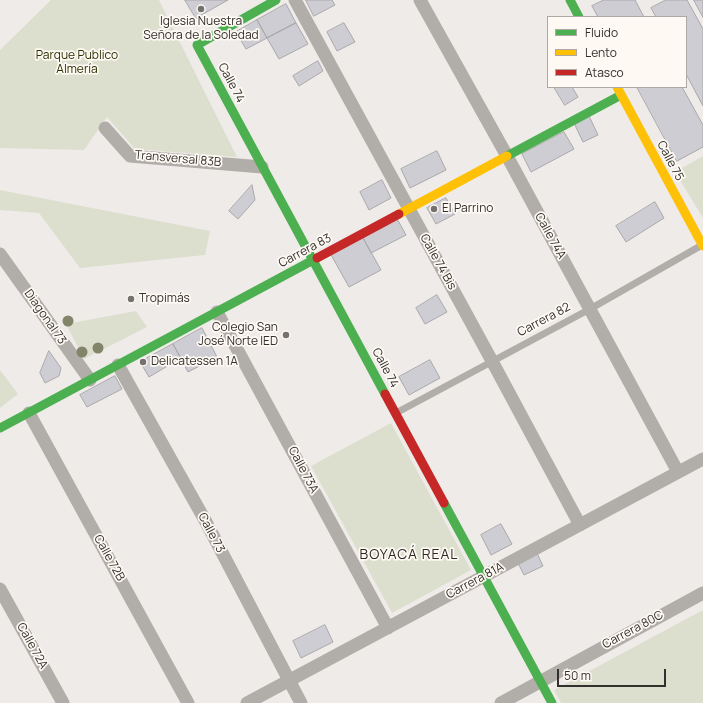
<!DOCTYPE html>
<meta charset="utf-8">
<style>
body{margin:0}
#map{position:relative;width:703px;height:703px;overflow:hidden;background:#eeebe9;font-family:Manrope,sans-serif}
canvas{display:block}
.legend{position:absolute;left:547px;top:16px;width:140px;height:72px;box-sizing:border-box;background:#fef9f3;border:1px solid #aca9a4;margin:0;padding:5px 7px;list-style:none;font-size:12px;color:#32302d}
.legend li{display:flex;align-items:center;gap:8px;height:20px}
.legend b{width:20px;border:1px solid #aca9a4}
.scale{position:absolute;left:557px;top:669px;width:109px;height:18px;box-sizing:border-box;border:2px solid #32302d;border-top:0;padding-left:5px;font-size:12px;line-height:14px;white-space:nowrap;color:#32302d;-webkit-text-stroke:3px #fef9f3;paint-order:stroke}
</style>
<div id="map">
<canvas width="703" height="703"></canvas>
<ul class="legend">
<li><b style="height:5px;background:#4caf50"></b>Fluido</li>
<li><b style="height:5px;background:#ffc107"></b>Lento</li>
<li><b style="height:5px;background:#c62828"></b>Atasco</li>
</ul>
<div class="scale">50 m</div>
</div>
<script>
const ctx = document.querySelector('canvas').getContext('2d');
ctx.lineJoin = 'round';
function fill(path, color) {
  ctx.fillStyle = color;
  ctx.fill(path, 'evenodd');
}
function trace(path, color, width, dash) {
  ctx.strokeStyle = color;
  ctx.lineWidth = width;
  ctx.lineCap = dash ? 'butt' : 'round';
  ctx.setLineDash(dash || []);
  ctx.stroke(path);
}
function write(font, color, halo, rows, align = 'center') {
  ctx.font = font + ' Manrope,sans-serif';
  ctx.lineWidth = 3.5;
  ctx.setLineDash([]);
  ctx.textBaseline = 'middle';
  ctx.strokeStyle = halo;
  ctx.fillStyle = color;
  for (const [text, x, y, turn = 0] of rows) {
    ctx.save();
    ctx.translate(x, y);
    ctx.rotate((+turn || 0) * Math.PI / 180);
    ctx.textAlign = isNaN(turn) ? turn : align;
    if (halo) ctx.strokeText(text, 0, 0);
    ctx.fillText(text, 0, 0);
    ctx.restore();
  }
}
fill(new Path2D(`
 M51,0H159L237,157L135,149L107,117L84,150L0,148V50Z
 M703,156V218L675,172Z
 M0,190L210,231L205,255L80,268L39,213L0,210Z
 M136,311L147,327L84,359L66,324Z
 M0,370L18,394L0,408Z
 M391,423L471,570L392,613L311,466Z
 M703,610V703H561L554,690Z`), '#dddfce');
const building = new Path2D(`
 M185,0H228L196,18Z
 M306,0H332L335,5L314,16Z
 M604,0H635L644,17H598L592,6Z
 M666,0H687L703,29V106L686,74V17H656L651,8Z
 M694,0H703V17Z
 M286,4L296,23L267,38L257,20Z
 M257,20L267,38L246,49L236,32Z
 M296,23L308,44L279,59L267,38Z
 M344,23L355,42L337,51L327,32Z
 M318,61L323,71L299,86L293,76Z
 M554,87H572L578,97L565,105Z
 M637,87H682L703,125V147L677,161Z
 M589,116L598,135L583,142L574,123Z
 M564,132L574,149L531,172L522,154Z
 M437,151L446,170L410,188L401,169Z
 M382,180L391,198L369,210L360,192Z
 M252,185L255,200L238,219L229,211Z
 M446,198L455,214L436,224L427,208Z
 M655,202L664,218L626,242L616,226Z
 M396,217L406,235L371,253L362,236Z
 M362,236L381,270L349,287L330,253Z
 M437,295L447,312L425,324L416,308Z
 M202,328L217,357L188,372L173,344Z
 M173,344L181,358L149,377L140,362Z
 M49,351L61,368L59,376L45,383L40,373Z
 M430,360L440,378L409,395L399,377Z
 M115,376L122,389L87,407L80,395Z
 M501,524L512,544L491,555L481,535Z
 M536,551L543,566L524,575L517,561Z
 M325,625L333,642L301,658L293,641Z`);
fill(building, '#cecdd4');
trace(building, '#a9a8a9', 1);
trace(new Path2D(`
 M396,413L590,309L702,245`), '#b1ada8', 7);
trace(new Path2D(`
 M295,0L492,361L580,525
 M420,0L507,156L678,472
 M105,128L130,156L262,167
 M0,254L90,380
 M217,312L388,628
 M118,365L206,522L301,703
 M29,413L188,703
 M0,589L63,703
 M247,703L703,459
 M501,703L703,593`), '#b1ada8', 13);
trace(new Path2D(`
 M276,0L197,45L385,394
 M570,0L579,17
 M507,156L621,95
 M0,428L317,258
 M444,503L552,703`), '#4caf50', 9);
trace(new Path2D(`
 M617,87L703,246
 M399,214L507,156`), '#ffc107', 9);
trace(new Path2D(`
 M317,258L399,214
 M385,394L444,503`), '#c62828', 9);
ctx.fillStyle = '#82856a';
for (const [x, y] of [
 [68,321],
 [98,348],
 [82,352]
]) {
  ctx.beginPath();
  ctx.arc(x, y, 5.5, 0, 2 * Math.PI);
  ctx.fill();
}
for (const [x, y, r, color] of [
 [201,9,4,"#74716f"],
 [434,209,4,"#74716f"],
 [131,299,4,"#74716f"],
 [286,335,4,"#74716f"],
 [143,362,4,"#74716f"]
]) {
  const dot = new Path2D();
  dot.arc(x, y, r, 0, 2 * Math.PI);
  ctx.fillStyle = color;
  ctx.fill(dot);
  trace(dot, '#fef9f3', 1.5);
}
write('12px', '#32302d', '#fef9f3', [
 ["Iglesia Nuestra",201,22,"center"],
 ["Señora de la Soledad",201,36,"center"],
 ["El Parrino",442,209],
 ["Tropimás",139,299],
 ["Colegio San",278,328,"right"],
 ["José Norte IED",278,342,"right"],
 ["Delicatessen 1A",151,362]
], 'left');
write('12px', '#2a3102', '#fef9f3', [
 ["Parque Publico",77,56],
 ["Almería",77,70]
]);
write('12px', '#32302d', '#fef9f3', [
 ["Calle 74",231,83,62],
 ["Transversal 83B",178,159,5],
 ["Calle 75",670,161,62],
 ["Calle 74A",550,236,61],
 ["Carrera 83",305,251,-28],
 ["Calle 74 Bis",438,262,61],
 ["Diagonal 73",45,317,55],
 ["Carrera 82",544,320,-28],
 ["Calle 74",385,368,62],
 ["Calle 73A",303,470,62],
 ["Calle 73",211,533,62],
 ["Calle 72B",109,558,61],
 ["Carrera 81A",475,581,-28],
 ["Carrera 80C",633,630,-28],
 ["Calle 72A",32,646,61]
]);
ctx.letterSpacing = '1px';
write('14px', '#2d2925', '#fef9f3', [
 ["BOYACÁ REAL",409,555]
]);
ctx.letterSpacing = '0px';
</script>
